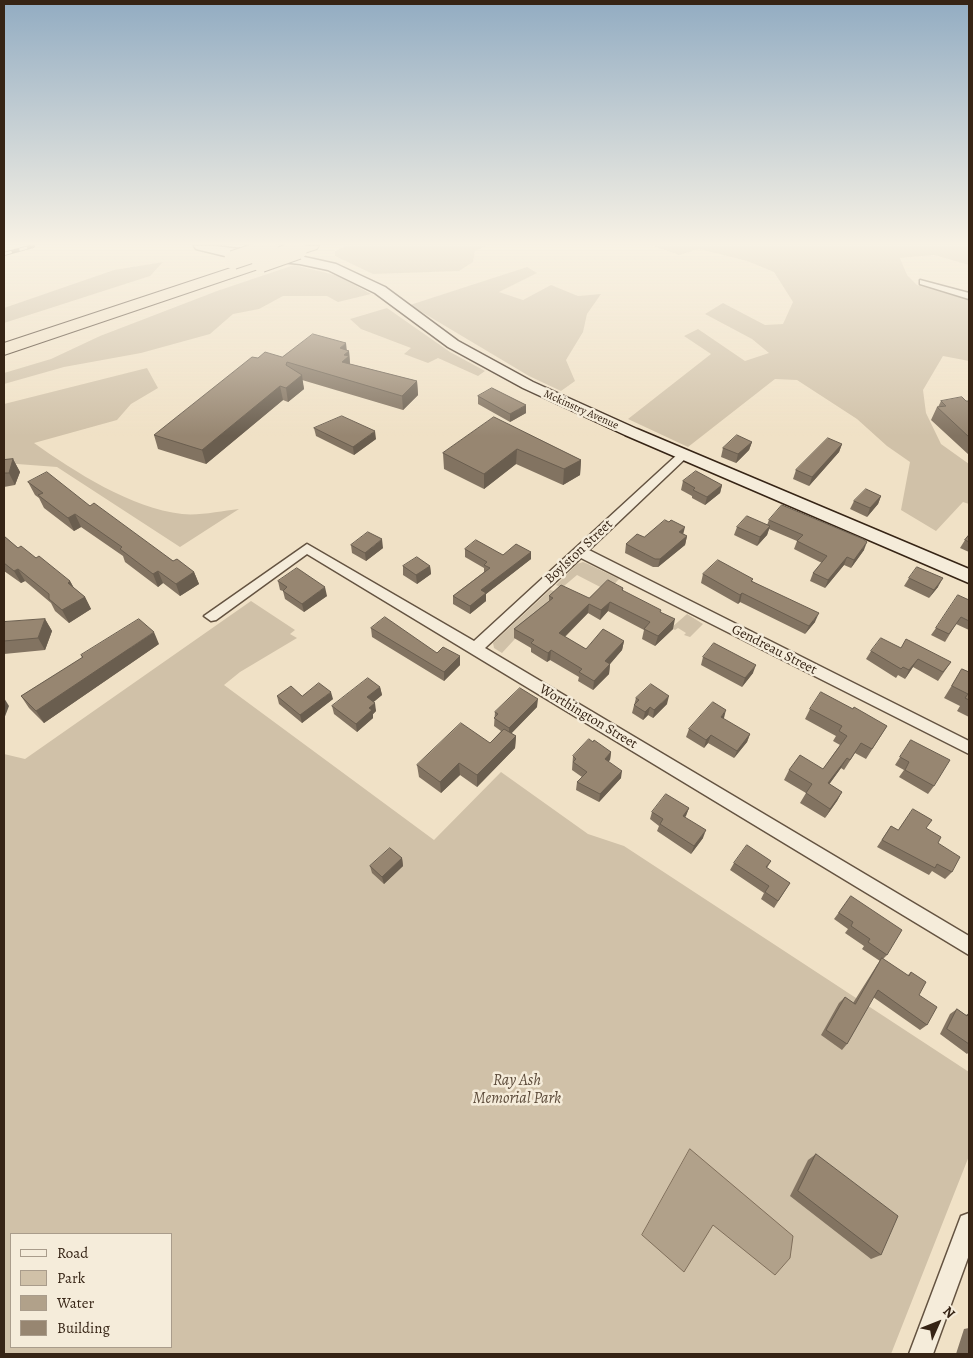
<!DOCTYPE html>
<style>
body{margin:0}
#map{position:relative;width:973px;height:1358px;overflow:hidden;background:#f0e1c6;font-family:Alegreya,serif}
canvas{display:block}
.frame{position:absolute;inset:0;border:5px solid #362415;pointer-events:none}
.legend{position:absolute;left:10px;top:1233px;width:162px;height:115px;box-sizing:border-box;background:#f5ecda;border:1px solid #a99c8b;margin:0;padding:6px 9px;list-style:none;font-size:15px;color:#362415}
.legend li{display:flex;align-items:center;gap:10px;height:25px}
.legend b{width:25px;border:1px solid #a99c8b}
.north{position:absolute;left:913px;top:1298px;width:50px;height:50px;-webkit-text-stroke:4px #f5ecda;paint-order:stroke;rotate:46deg;font-size:14px;font-weight:700;line-height:20px;text-align:center;color:#362415}
.north::after{content:'';display:block;margin:auto;width:18px;height:22px;background:#362415;clip-path:polygon(50% 0,100% 100%,50% 72%,0 100%)}
</style>
<div id="map">
<canvas width="973" height="1358"></canvas>
<div class="frame"></div>
<ul class="legend">
<li><b style="height:6px;background:#f5ecda"></b>Road</li>
<li><b style="height:14px;background:#d0c1a8"></b>Park</li>
<li><b style="height:14px;background:#b1a18a"></b>Water</li>
<li><b style="height:14px;background:#978671"></b>Building</li>
</ul>
<div class="north">N</div>
</div>
<script>
const ctx = document.querySelector('canvas').getContext('2d');
ctx.lineJoin = 'round';
function fill(path, color) {
  ctx.fillStyle = color;
  ctx.fill(path, 'evenodd');
}
function trace(path, color, width, dash) {
  ctx.strokeStyle = color;
  ctx.lineWidth = width;
  ctx.lineCap = dash ? 'butt' : 'round';
  ctx.setLineDash(dash || []);
  ctx.stroke(path);
}
function write(font, color, halo, rows, align = 'center') {
  ctx.font = font + ' Alegreya,serif';
  ctx.lineWidth = 5;
  ctx.setLineDash([]);
  ctx.textBaseline = 'middle';
  ctx.strokeStyle = halo;
  ctx.fillStyle = color;
  for (const [text, x, y, turn = 0] of rows) {
    ctx.save();
    ctx.translate(x, y);
    ctx.rotate((+turn || 0) * Math.PI / 180);
    ctx.textAlign = isNaN(turn) ? turn : align;
    if (halo) ctx.strokeText(text, 0, 0);
    ctx.fillText(text, 0, 0);
    ctx.restore();
  }
}
fill(new Path2D(`
 M346,246H485L475,251L473,262L459,271L373,274L335,256V251Z
 M653,246H969V265L934,255L900,258L907,275L917,285L969,300V361L943,356L923,390L926,413L941,444L969,464V504L963,502L936,531L901,510L910,462L887,446L857,419L797,380L775,379L688,447L628,419L711,354L684,336L698,329L745,361L769,353L752,339L705,314L723,303L765,325L783,324L793,302L774,272L747,261L699,249L679,255Z
 M163,262L150,276L4,323V308L114,270Z
 M294,265L339,276L371,294L338,302L327,296H283L259,309L233,314L210,334L141,353L64,367L4,384V373L51,359L100,336L217,291Z
 M527,267L537,273L499,292L523,300L551,285L578,296L601,294L587,314L583,332L566,360L575,381L561,391L529,376L410,305Z
 M387,308L450,352L485,371L478,376L438,358L428,363L404,354L411,348L361,329L350,319Z
 M147,368L158,388L131,404L117,420L34,443C75,472 131,508 182,514C199,516 221,511 239,509L180,547L57,467L4,463V404Z
 M583,562L588,564L619,579L608,591L577,575L564,586L567,590L556,585L577,564Z
 M550,590L558,592L502,653L494,648L493,643Z
 M251,601L295,630L290,634L297,638L240,672L224,685L434,840L501,772L588,834L624,846L969,1072V1156L891,1354H4V754L25,759ZM11,1234H171V1347H11Z
 M687,614L703,624L690,637L684,635L686,633L678,628L675,630L671,628Z`), '#d0c1a8');
const water = new Path2D(`
 M690,1149L793,1236L790,1258L775,1275L713,1225L684,1272L642,1235Z`);
fill(water, '#b1a18a');
trace(water, '#806f5b', 1);
const street = new Path2D(`
 M920,280L969,293V299L920,284Z
 M683,451L689,455L687,457L589,550L969,741V754L581,558L485,648L969,936V955L307,554L216,620L211,621L204,616L307,544L474,641L679,453Z
 M969,1213V1255L933,1354H909L961,1216Z`);
const secondary = new Path2D(`
 M194,246H215L300,256L336,264L385,287L458,341L533,382L637,429L969,569V583L625,435L523,388L448,347L375,293L328,270L300,264L225,256L196,249Z`);
const highway = new Path2D(`
 M319,246L317,249L298,255L290,250L295,246Z
 M261,258L267,260L269,263L267,266L4,355V343Z`);
trace(street, '#645341', 3);
trace(secondary, '#362415', 3);
trace(highway, '#362415', 2);
fill(street, '#f5ecda');
fill(secondary, '#f5ecda');
fill(highway, '#f0e1c6');
const rail = new Path2D(`
 M4,254L33,246`);
trace(rail, '#362415', 4);
trace(rail, '#f5ecda', 2.5, [8]);
const highwayBridge = new Path2D(`
 M233,260L269,248
 M261,263L298,250`);
trace(highwayBridge, '#362415', 20, []);
trace(highwayBridge, '#f0e1c6', 18);
fill(new Path2D(`
 M347,350L349,351L350,364L417,381L418,395L403,410L302,380L304,389L288,402L283,400L206,464L158,449L154,435L258,358L282,357Z
 M478,396L526,413L510,422L478,404Z
 M941,401H969V455L931,420L937,407H938Z
 M494,417L581,460L580,475L563,485L516,464L484,489L444,469L443,453Z
 M314,428L376,439L354,455L316,436Z
 M752,442L749,450L736,463L721,457L723,448Z
 M842,444L839,452L809,486L793,479L796,470Z
 M13,459L20,472L15,485L4,487V460Z
 M683,481L722,485L720,493L705,505L692,498V496L681,490Z
 M28,482L90,506L173,561L194,572L199,584L180,596L163,583L158,587L125,562L123,556L81,527L74,531L44,508L39,498L35,495Z
 M881,496L878,504L867,517L850,509L854,501Z
 M769,520L864,550L851,568L844,565L825,588L810,581L813,573L822,563L794,549L797,541L769,529L767,535L757,546L734,535L737,527L767,525Z
 M684,534L687,536L685,545L658,567H653L625,553L626,544L644,537Z
 M969,535V552L960,548L965,540Z
 M4,536L18,548L36,558L70,581L74,588L85,597L91,609L69,623L55,611L51,603L25,581L21,583L4,571Z
 M351,545L383,548L366,561L352,553Z
 M465,549L503,555L531,552V559L486,594V601L470,614L453,604V596L484,572V568L465,557Z
 M403,566H430L431,574L417,584L403,575Z
 M703,574L753,579L752,581L815,622L805,634L740,602L738,604L701,583Z
 M909,578L938,587L929,598L904,586Z
 M278,581L327,596L304,612L285,599L283,591L280,590Z
 M623,588V591L661,613L673,629L655,646L642,639L644,630L608,611L600,620L588,613L565,637L586,649L624,641L622,650L610,664L609,674L593,690L578,681L579,677L550,660L547,662L531,652V648L514,638V629L549,601V596L589,598Z
 M969,600V630L956,624L945,642L931,635L936,628Z
 M45,619L52,631L45,650L4,654V622Z
 M371,628L460,665L444,681L372,637Z
 M159,644L44,723L29,708L21,696L82,658L81,655Z
 M901,648L951,662L938,681L913,667L905,679L898,675L896,678L866,659L871,651Z
 M703,657L753,673L742,687L701,665Z
 M962,669L969,672V717L957,711L960,706L944,698Z
 M380,687L382,695L373,702L376,711L373,714V718L357,732L334,714L332,706Z
 M277,696H302L333,699L302,723L279,704Z
 M636,698L667,704L653,718L648,715L643,720L632,713Z
 M537,707L511,733L516,736L515,748L477,787L460,775L441,793L419,777L417,765L490,743L501,731L494,726L495,712Z
 M810,709L887,726L866,759L855,753L844,770L841,768L829,784L842,792L837,801L825,818L800,803L806,793L784,780L789,770L823,769L840,745L833,741L836,736L805,719Z
 M723,719L750,734L747,742L734,758L708,743L704,748L686,737L689,729Z
 M911,740L934,786L928,794L899,777L904,770L895,765Z
 M593,742L611,752L610,760L608,761L621,778L599,802L576,790L577,782L582,777L572,770L573,756Z
 M689,808L685,817L703,838L691,854L657,831L659,826L650,819L652,812Z
 M891,826L898,830L926,828L938,843L952,872L945,879L932,871L929,875L877,847Z
 M402,858L403,866L384,884L372,873L370,866Z
 M771,861L767,868L790,883L774,908L761,899L764,893L730,870L734,863Z
 M851,896L887,955L883,959L907,976L911,972L919,995L927,1025L920,1030L873,997L847,1044L842,1050L821,1035L839,1003L845,997L853,1003L877,965L880,961L862,949L864,946L845,933L848,929L834,919Z
 M957,1009L966,1015L969,1013V1052L967,1054L940,1034L950,1014Z
 M816,1154L881,1255L871,1259L790,1196L808,1160Z
 M969,1328V1354H956L964,1329Z`), '#827361');
fill(new Path2D(`
 M346,343L347,352L349,351L350,364L344,376L340,348Z
 M302,375L304,389L288,402L286,388Z
 M417,381L418,395L403,410L402,396Z
 M280,386L283,400L206,464L202,450Z
 M526,405V413L510,422V414Z
 M375,431L376,439L354,455L353,447Z
 M752,442L749,450L736,463L738,454Z
 M842,444L839,452L809,486L812,477Z
 M517,449L516,464L484,489V474Z
 M13,459L20,472L15,485L9,473Z
 M581,460L580,475L563,485L564,469Z
 M722,485L720,493L705,505L707,497Z
 M881,496L878,504L867,517L870,508Z
 M75,514L81,527L74,531L68,518Z
 M770,526L767,535L757,546L760,537Z
 M685,527L683,535L679,532Z
 M687,536L685,545L658,567L660,559Z
 M382,539L383,548L366,561L365,553Z
 M867,542L864,550L851,568L854,560Z
 M531,552V559L486,594V601L470,614V606L481,590Z
 M847,557L844,565L825,588L828,580Z
 M430,566L431,574L417,584L416,575Z
 M18,569L25,581L21,583L14,571Z
 M158,571L163,583L158,587L153,574Z
 M194,572L199,584L180,596L176,584Z
 M943,578L938,587L929,598L934,590Z
 M70,581L77,594L68,583Z
 M325,587L327,596L304,612L302,604Z
 M742,593L740,602L738,604L740,595Z
 M85,597L91,609L69,623L62,610Z
 M610,602L608,611L600,620L601,610Z
 M589,604L588,613L558,643L559,633Z
 M819,613L815,622L805,634L809,626Z
 M45,619L52,631L45,650L38,638Z
 M675,619L673,629L655,646L658,636Z
 M154,632L159,644L44,723L36,711Z
 M624,641L622,650L604,671L610,664L609,674L593,690L594,681L605,661Z
 M551,650L550,660L547,662L548,653Z
 M460,656V665L444,681V672Z
 M918,659L913,667L905,679L909,670Z
 M756,665L753,673L742,687L745,678Z
 M380,687L382,695L369,706L367,697Z
 M331,692L333,699L302,723L300,715Z
 M669,696L667,704L653,718L654,710Z
 M4,698L9,706L4,719Z
 M538,699L537,707L509,736V728Z
 M375,703L376,711L373,714V718L357,732L356,724L369,708Z
 M650,707L648,715L643,720L645,712Z
 M726,710L724,718L718,725L721,717Z
 M750,734L747,742L734,758L737,751Z
 M711,735L708,743L704,748L706,740Z
 M516,736L515,748L477,787V775Z
 M611,752L610,760L603,767L605,759Z
 M847,758L841,768L823,793L828,783Z
 M459,763L460,775L441,793L440,782Z
 M622,771L621,778L599,802L600,794Z
 M842,792L837,801L825,818L830,809Z
 M689,808L686,816L680,823L683,816Z
 M706,830L703,838L691,854L694,846Z
 M402,858L403,866L384,884L382,877Z`), '#6a5e4f');
const building = new Path2D(`
 M313,334L346,343L340,348L349,351L344,355L349,356L342,362L417,381L402,396L287,362L286,365L302,375L286,388L280,386L202,450L154,435L252,357L258,358L265,352L282,357Z
 M492,388L526,405L510,414L478,396Z
 M962,397L966,401H969V437L937,407L946,406L941,401Z
 M342,416L375,431L353,447L314,428Z
 M494,417L581,460L564,469L517,449L484,474L443,453Z
 M737,435L752,442L738,454L723,448Z
 M828,438L842,444L812,477L796,470Z
 M13,459L9,473H4V460Z
 M696,471L722,485L707,497L693,490L695,488L683,481Z
 M47,472L90,506L94,503L173,561L177,559L194,572L176,584L158,571L153,574L120,549L122,547L75,514L68,518L38,495L43,493L28,482Z
 M866,489L881,496L870,508L854,501Z
 M782,505L863,539L867,542L854,560L847,557L828,580L813,573L827,556L797,541L803,535L769,520Z
 M747,516L770,526L760,537L737,527Z
 M665,520L669,522L671,520L685,527L679,532L687,536L660,559H655L626,544L637,534L644,537Z
 M368,532L382,539L365,553L351,545Z
 M969,535V542L965,540Z
 M4,536L18,548L21,546L36,558L39,556L70,581L68,583L85,597L62,610L49,599V594L18,569L14,571L4,563Z
 M476,540L503,555L516,544L531,552L481,590L486,593L470,606L453,596L490,568L484,565L487,562L465,549Z
 M417,557L430,566L416,575L403,566Z
 M718,560L753,579L751,581L819,613L809,626L742,593L740,595L703,574Z
 M917,567L943,578L934,590L909,578Z
 M297,568L325,587L302,604L283,591L287,587L278,581Z
 M608,580L623,588L622,590L661,610L660,612L675,619L658,636L644,629L650,622L610,602L601,610L589,604L559,633L586,649L603,629L624,641L605,661L610,664L594,681L579,672L582,669L551,650L548,653L531,643L534,640L514,629L553,598L549,596L561,585L589,598Z
 M958,595L969,600V621L961,617L949,634L936,628Z
 M385,617L437,653L443,647L460,656L444,672L371,628Z
 M45,619L38,638L4,641V622Z
 M139,619L154,632L36,711L21,696L83,657L81,655Z
 M881,638L901,648L906,639L951,662L943,672L918,659L909,670L903,667L901,669L871,651Z
 M714,643L756,665L745,678L703,657Z
 M962,669L969,672V700L965,698L968,694L952,686Z
 M368,678L380,687L367,697L375,703L369,708L372,710L356,724L332,706Z
 M319,683L331,692L300,715L277,696L291,686L302,696Z
 M651,684L669,696L654,710L650,707L645,712L634,705L639,700L636,698Z
 M520,688L538,699L509,728L494,718L498,714L495,712Z
 M821,692L853,709L854,707L887,726L872,749L861,743L850,760L847,758L828,783L842,792L830,809L806,793L812,784L789,770L800,755L823,769L847,736L839,731L842,726L810,709Z
 M713,702L726,710L721,717L750,734L737,751L711,735L706,740L689,729Z
 M461,723L490,743L504,729L516,736L477,775L459,763L440,782L417,765Z
 M589,739L593,742L594,740L611,752L605,759L622,771L600,794L577,782L587,772L573,762L576,759L573,756Z
 M911,740L950,760L934,786L905,770L909,762L900,757Z
 M666,794L689,808L683,816L706,830L694,846L660,824L663,819L652,812Z
 M913,809L932,820L926,828L941,837L938,843L960,857L952,872L937,864L935,868L882,840L891,826L898,830Z
 M747,845L771,861L766,867L790,883L778,901L765,892L769,886L734,863Z
 M390,848L402,858L382,877L370,866Z
 M851,896L902,930L887,955L868,942L870,939L851,926L853,922L839,913Z
 M882,958L909,976L911,972L926,982L919,995L937,1007L927,1025L878,990L847,1044L826,1030L845,997L855,1004Z
 M957,1009L967,1016L969,1013V1044L947,1029Z
 M816,1154L898,1216L881,1255L798,1191Z`);
fill(building, '#978671');
trace(building, '#6a5e4f', 1);
const sky = ctx.createLinearGradient(0, 0, 0, 436);
sky.addColorStop(0, '#92acc2');
sky.addColorStop(0.56, '#f8f2e5');
sky.addColorStop(1, '#f8f2e500');
ctx.fillStyle = sky;
ctx.fillRect(0, 0, 973, 436);
write('11px', '#362415', '#f5ecda', [
 ["Mckinstry Avenue",581,410,24]
]);
write('14px', '#362415', '#f5ecda', [
 ["Boylston Street",579,552,-43],
 ["Gendreau Street",774,650,27],
 ["Worthington Street",588,717,31]
]);
write('italic 16px', '#5c4b3a', '#f5ecda', [
 ["Ray Ash",517,1081],
 ["Memorial Park",517,1099]
]);
</script>
